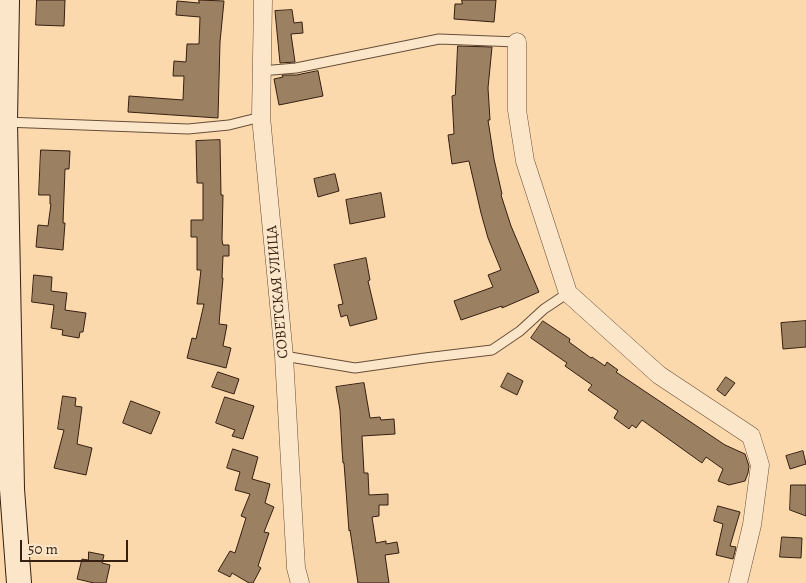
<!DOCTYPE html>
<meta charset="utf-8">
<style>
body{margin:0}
#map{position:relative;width:806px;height:583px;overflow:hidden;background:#fbd9ac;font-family:Alegreya,serif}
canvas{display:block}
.scale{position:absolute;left:20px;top:540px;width:108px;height:22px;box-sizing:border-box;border:2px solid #351f11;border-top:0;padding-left:6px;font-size:15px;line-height:18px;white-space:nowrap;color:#351f11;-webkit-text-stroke:4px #fce6c9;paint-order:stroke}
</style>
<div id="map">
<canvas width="806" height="583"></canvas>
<div class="scale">50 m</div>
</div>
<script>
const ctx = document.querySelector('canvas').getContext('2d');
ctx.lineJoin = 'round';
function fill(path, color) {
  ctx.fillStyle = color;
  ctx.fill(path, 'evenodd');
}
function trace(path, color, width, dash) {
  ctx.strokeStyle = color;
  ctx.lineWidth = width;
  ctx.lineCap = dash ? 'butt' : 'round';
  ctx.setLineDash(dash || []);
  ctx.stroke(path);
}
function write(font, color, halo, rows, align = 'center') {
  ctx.font = font + ' Alegreya,serif';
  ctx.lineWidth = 4.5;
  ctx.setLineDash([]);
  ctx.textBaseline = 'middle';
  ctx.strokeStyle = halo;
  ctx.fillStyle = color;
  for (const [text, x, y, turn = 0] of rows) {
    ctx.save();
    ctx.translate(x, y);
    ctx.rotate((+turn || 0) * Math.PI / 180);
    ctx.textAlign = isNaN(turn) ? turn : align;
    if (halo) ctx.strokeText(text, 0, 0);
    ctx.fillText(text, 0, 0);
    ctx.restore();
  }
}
const building = new Path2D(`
 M37,0H65L64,26L36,25Z
 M199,0L224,1L220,42L218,118L128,112L129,96L183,100L184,76H173L174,61L186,62L187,44H199L200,17L176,15L177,1L199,3Z
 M462,0H496L494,22L454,19L455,4H462Z
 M292,10L294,23L302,22L303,33L291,34L295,62L280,63L275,11Z
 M458,46L492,47L488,88L490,120H488L494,159L502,194L501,195L511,226L539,292L502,308V306L461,320L454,301L493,287L488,275L501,270L488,238L481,213L469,161L452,164L448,135L454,134L452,96L455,95Z
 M318,71L323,96L279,105L274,79L283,77L282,75H296Z
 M220,140L221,195H223L222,240L223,245H229V256H223L222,278H223L219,324L227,325L223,346L231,348L226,368L187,358L192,338L196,339L204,304H197L201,270H197V237H191V220H203V183H197L196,141Z
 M41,150L70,151L69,169H65L63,223H65L63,250L36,247L38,225L48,226L51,204H50V195H39Z
 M335,174L339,191L318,197L314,179Z
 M381,193L385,217L350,224L346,200Z
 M366,258L370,280L368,281L377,319L350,326L347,315L341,317L338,305L343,304L334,265Z
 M34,275L52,277L51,291L67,293L65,310L86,313L83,332H80L79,338L62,335L63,330L51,328L54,305L32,302Z
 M543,321L570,339L569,342L591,358L592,357L605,366L607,362L618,370L616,372L725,445L745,454L749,466L748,473L745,481L729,485L718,481L723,469L706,457L702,463L642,420L636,428L632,425L629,429L614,418L618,411L588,390L592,385L565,366L567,363L531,338Z
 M806,321V347L783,349L781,323Z
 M218,372L239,379L234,394L212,387Z
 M508,373L523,381L517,395L501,387Z
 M726,377L735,383L725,396L717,390Z
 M364,383L370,418L380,417L381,420L394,419L395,434L362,436L364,473H368L369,495L388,494V505H379V516L372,517L376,543L386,541V544L397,542L399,553L385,555L389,583H358L350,530L349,531L344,463H343L342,449L340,410L336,387Z
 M63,396L76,398L75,406L82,407L77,444L92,448L86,475L54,468L64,430L58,429Z
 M225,397L254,406L243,439L232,436L235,430L216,423Z
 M131,401L160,412L151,434L123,423Z
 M233,449L258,457L252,479L270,484L265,503L274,507L264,532L269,533L258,566L261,568L253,583H249L232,573L230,577L218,571L230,551L235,553L246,518L241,516L250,494L235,490L240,472L227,468Z
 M803,451L806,464L790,469L786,456Z
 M791,485H806V516L790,510Z
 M718,506L740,512L730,546L736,547L733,559L716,555L723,524L714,521Z
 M782,537L802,538L801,558L780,557Z
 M89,552L104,555L102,563L110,565L106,583H94L77,579L82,559L88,560Z`);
fill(building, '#9c8062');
trace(building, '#351f11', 1);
const lane = new Path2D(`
 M261,71L296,68L439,39L517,42
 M5,122L188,129L229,125L261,117
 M284,356L355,368L425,358L492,350L520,331L544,309L568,293`);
const street = new Path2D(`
 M263,0L261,117L284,356L296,568L300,583
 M517,42V110L525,161L568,293L659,375L751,436L760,465L752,525L738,583`);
const secondary = new Path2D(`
 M7,0L5,122L12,489L19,583`);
trace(lane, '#664e38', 11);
trace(street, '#664e38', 19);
trace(secondary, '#351f11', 26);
trace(lane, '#fce6c9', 9);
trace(street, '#fce6c9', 18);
trace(secondary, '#fce6c9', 24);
write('15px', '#351f11', '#fce6c9', [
 ["СОВЕТСКАЯ УЛИЦА",278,292,-95]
]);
</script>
